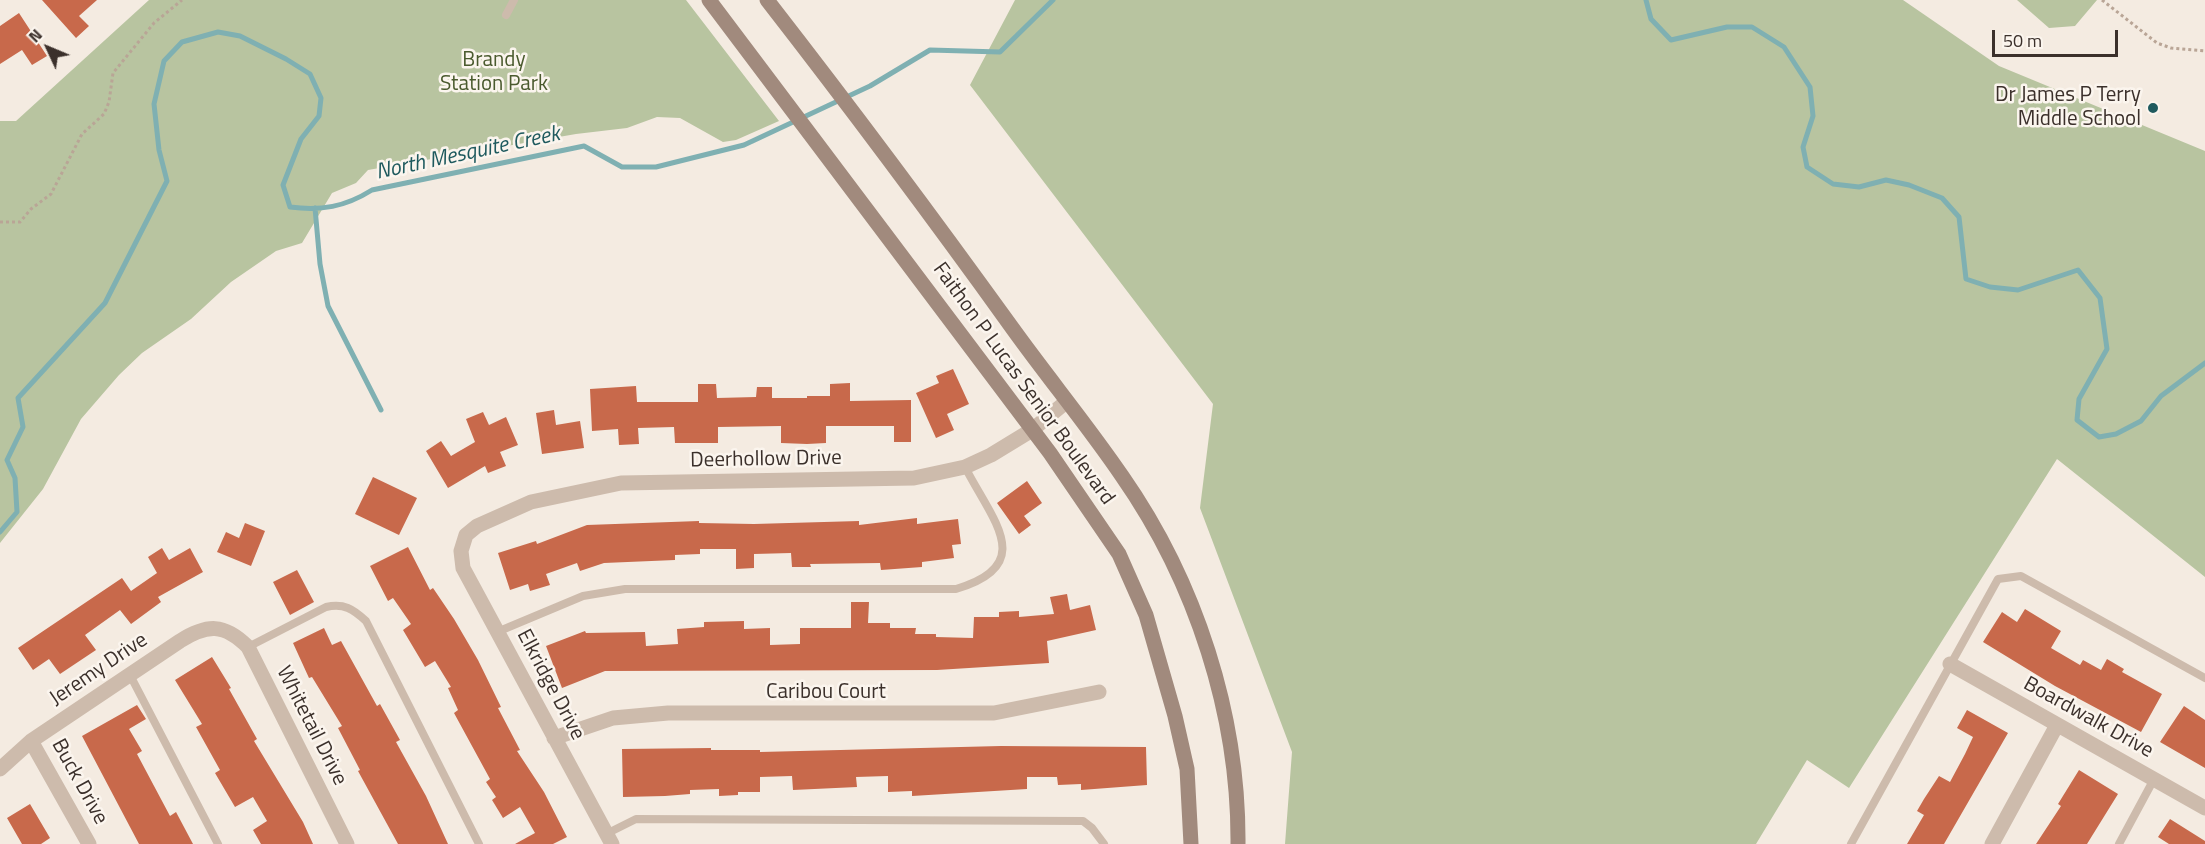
<!DOCTYPE html>
<style>
body{margin:0}
#map{position:relative;width:2205px;height:844px;overflow:hidden;background:#f4ebe1;font-family:"Titillium Web",sans-serif}
canvas{display:block}
.north{position:absolute;left:18px;top:18px;width:60px;height:60px;-webkit-text-stroke:4px #fbf5ee;paint-order:stroke;rotate:314deg;font-size:16px;font-weight:700;line-height:24px;text-align:center;color:#3b302b}
.north::after{content:'';display:block;margin:auto;width:21px;height:27px;background:#3b302b;clip-path:polygon(50% 0,100% 100%,50% 72%,0 100%)}
.scale{position:absolute;left:1992px;top:30px;width:126px;height:27px;box-sizing:border-box;border:3px solid #3b302b;border-top:0;padding-left:8px;font-size:18px;line-height:21px;white-space:nowrap;color:#3b302b;-webkit-text-stroke:4px #fbf5ee;paint-order:stroke}
</style>
<div id="map">
<canvas width="2205" height="844"></canvas>
<div class="north">N</div>
<div class="scale">50 m</div>
</div>
<script>
const ctx = document.querySelector('canvas').getContext('2d');
ctx.lineJoin = 'round';
function fill(path, color) {
  ctx.fillStyle = color;
  ctx.fill(path, 'evenodd');
}
function trace(path, color, width, dash) {
  ctx.strokeStyle = color;
  ctx.lineWidth = width;
  ctx.lineCap = dash ? 'butt' : 'round';
  ctx.setLineDash(dash || []);
  ctx.stroke(path);
}
function write(font, color, halo, rows, align = 'center') {
  ctx.font = font + ' "Titillium Web",sans-serif';
  ctx.lineWidth = 5;
  ctx.setLineDash([]);
  ctx.textBaseline = 'middle';
  ctx.strokeStyle = halo;
  ctx.fillStyle = color;
  for (const [text, x, y, turn = 0] of rows) {
    ctx.save();
    ctx.translate(x, y);
    ctx.rotate((+turn || 0) * Math.PI / 180);
    ctx.textAlign = isNaN(turn) ? turn : align;
    if (halo) ctx.strokeText(text, 0, 0);
    ctx.fillText(text, 0, 0);
    ctx.restore();
  }
}
fill(new Path2D(`
 M149,0H686L779,121L736,140L723,142L680,118L657,117L627,128L576,134L368,170L356,183L332,193L302,243L276,251L231,282L191,319L142,353L119,375L81,419L43,489L0,543V121H16Z
 M1015,0H1903L1999,66L2205,151V577L2057,459L1849,788L1807,760L1756,844H1285L1292,752L1200,508L1213,404L970,85Z
 M2017,0H2097L2075,26L2049,28Z`), '#b8c4a0');
trace(new Path2D(`
 M1646,0L1651,19L1671,40L1727,27H1752L1784,47L1810,87L1813,116L1803,147L1807,167L1833,184L1859,187L1886,180L1909,185L1942,198L1959,217L1966,279L1990,287L2018,290L2078,270L2100,298L2107,349L2079,399L2077,420L2099,437L2116,434L2141,421L2161,396L2205,363
 M315,208L320,264L328,306L381,410
 M0,532L17,512L15,478L7,460L23,427L18,398L105,303L167,181L159,150L154,104L164,61L182,42L218,32L240,36L286,59L310,74L321,98L319,116L301,139L283,185L290,207C321,211 345,207 372,190L584,146L622,167H656L744,145L870,86L930,50L1000,52L1053,0`), '#7fb0b2', 5);
fill(new Path2D(`
 M42,0H97L79,16L89,26L76,38Z
 M19,13L47,56L32,65L22,50L0,64V26Z
 M953,369L969,404L947,414L954,430L936,438L916,393L939,383L936,376Z
 M850,383V401L911,400V442H894V426H826V443L807,444L781,443V426L718,427V443H675L674,427L638,428L639,444L619,445L618,429L592,431L590,389L636,386L637,402H698V384H716L717,398L756,397L757,387H772V398H807V396H830V384Z
 M554,410L556,425L580,421L584,448L542,454L536,413Z
 M483,412L489,425L506,417L518,445L500,452L506,466L488,473L485,466L448,488L426,451L441,441L451,456L475,442L466,419Z
 M373,477L417,498L399,535L355,514Z
 M1027,481L1042,503L1024,516L1031,525L1019,534L997,503Z
 M917,518V524L958,519L961,544L952,545L954,558L922,562V567L881,570L880,563L810,564L811,567H792L791,553L754,554V568L736,569V549H700V554L675,555V560L604,563L580,571L577,563L546,574L550,585L530,591L528,584L510,590L498,553L536,541L537,544L587,525L699,521V523L754,524L859,521V525Z
 M245,523L265,531L251,566L217,552L226,532L239,538Z
 M408,547L430,590L433,588L454,619L478,660L501,707L498,708L520,750L517,751L544,792L567,837L553,844H515L535,833L520,807L503,818L492,800L496,797L486,782L490,779L454,713L458,710L448,688L451,687L435,661L425,667L403,630L411,624L393,598L388,601L370,566Z
 M162,548L169,560L190,548L203,572L158,597L161,602L131,624L120,610L85,635L96,650L60,674L49,659L33,670L18,648L122,578L131,591L157,573L148,557Z
 M297,570L314,602L290,615L273,582Z
 M1067,594L1070,610L1090,605L1096,630L1047,641L1049,663L937,670L605,671L562,688L546,646L585,631L586,633L645,632L646,646L678,644L677,629L704,627V622L744,621V629L770,628V645L800,644V628H851V602H869L868,623H890V628H916L915,634H936V637L973,638L974,617H999V612L1019,611V617L1054,614L1050,597Z
 M2025,609L2061,631L2051,648L2080,665L2083,660L2101,670L2107,659L2124,669L2122,672L2162,694L2141,732L2055,686L1983,642L2002,612L2017,622Z
 M324,628L332,645L341,641L377,706L380,704L400,740L396,742L426,796L448,844H398L358,771L360,770L338,728L342,726L312,677L309,678L293,643Z
 M212,657L231,688L229,689L257,739L254,741L303,822L313,844H261L253,830L267,821L253,797L235,807L215,773L220,770L196,727L202,724L175,680Z
 M137,705L146,719L129,729L142,751L137,754L170,816L176,812L193,844H139L82,736Z
 M2184,706L2205,720V768L2160,742Z
 M1967,710L2008,733L1944,844H1907L1924,815L1917,811L1924,799L1939,776L1950,782L1965,754L1973,737L1957,728Z
 M1001,746L1146,747L1147,785L1081,790V784L1058,785L1057,777H1027V789L912,796V791L888,792V776L856,777L857,787L793,790L792,776L760,777V792H738V795L719,796V789L690,790V794L665,796L623,797L622,749L711,748V750H760V752Z
 M2079,770L2118,794L2087,844H2036L2061,806L2058,804Z
 M30,804L50,838L41,844H22L7,818Z
 M2170,819L2205,841V844H2169L2158,837Z`), '#c8694b');
trace(new Path2D(`
 M2102,0L2157,43L2171,48L2205,51
 M0,222H20L31,209L51,194L82,134L104,114L109,102L113,73L154,23L182,0`), '#b9a596', 3, [3, 3]);
trace(new Path2D(`
 M506,15L514,0
 M497,632L583,596L625,589H956C1038,565 992,520 965,467
 M248,647L326,607C344,603 353,609 366,621L479,844
 M130,675L218,844
 M606,834L636,819L1083,821L1092,828L1104,844
 M1851,844L1998,579L2021,576L2205,678
 M2119,844L2154,779`), '#cdbbac', 8);
trace(new Path2D(`
 M1950,664L2205,808
 M554,738L613,718L668,713H994L1099,692
 M31,741L89,844
 M0,769L31,741L180,641C207,624 224,623 248,647L347,844
 M612,844L463,568L461,551L466,535L477,526L531,502L621,483L914,478L965,467L991,455L1032,430L1066,402
 M1992,844L2057,725`), '#cdbbac', 15);
trace(new Path2D(`
 M709,0L1050,453L1119,554L1146,615L1175,716L1187,769L1191,844
 M767,0C851,108 933,218 1013,329C1049,379 1088,426 1122,476C1196,582 1239,715 1238,844`), '#a18a7d', 15);
for (const [x, y, r, color] of [
 [2153,108,6,"#1f5a5e"]
]) {
  const dot = new Path2D();
  dot.arc(x, y, r, 0, 2 * Math.PI);
  ctx.fillStyle = color;
  ctx.fill(dot);
  trace(dot, '#fbf5ee', 2);
}
write('21px', '#4a5a2e', '#fbf5ee', [
 ["Brandy",494,61],
 ["Station Park",494,85]
]);
write('21px', '#3b302b', '#fbf5ee', [
 ["Dr James P Terry",2141,96],
 ["Middle School",2141,120]
], 'right');
write('21px', '#3b302b', '#fbf5ee', [
 ["Faithon P Lucas Senior Boulevard",1023,384,54],
 ["Deerhollow Drive",766,460,-1],
 ["Jeremy Drive",99,670,-34],
 ["Elkridge Drive",550,685,62],
 ["Caribou Court",826,693],
 ["Boardwalk Drive",2088,718,29],
 ["Whitetail Drive",311,726,63],
 ["Buck Drive",79,782,61]
]);
write('italic 22px', '#1f5a5e', '#fbf5ee', [
 ["North Mesquite Creek",468,154,-12]
]);
</script>
